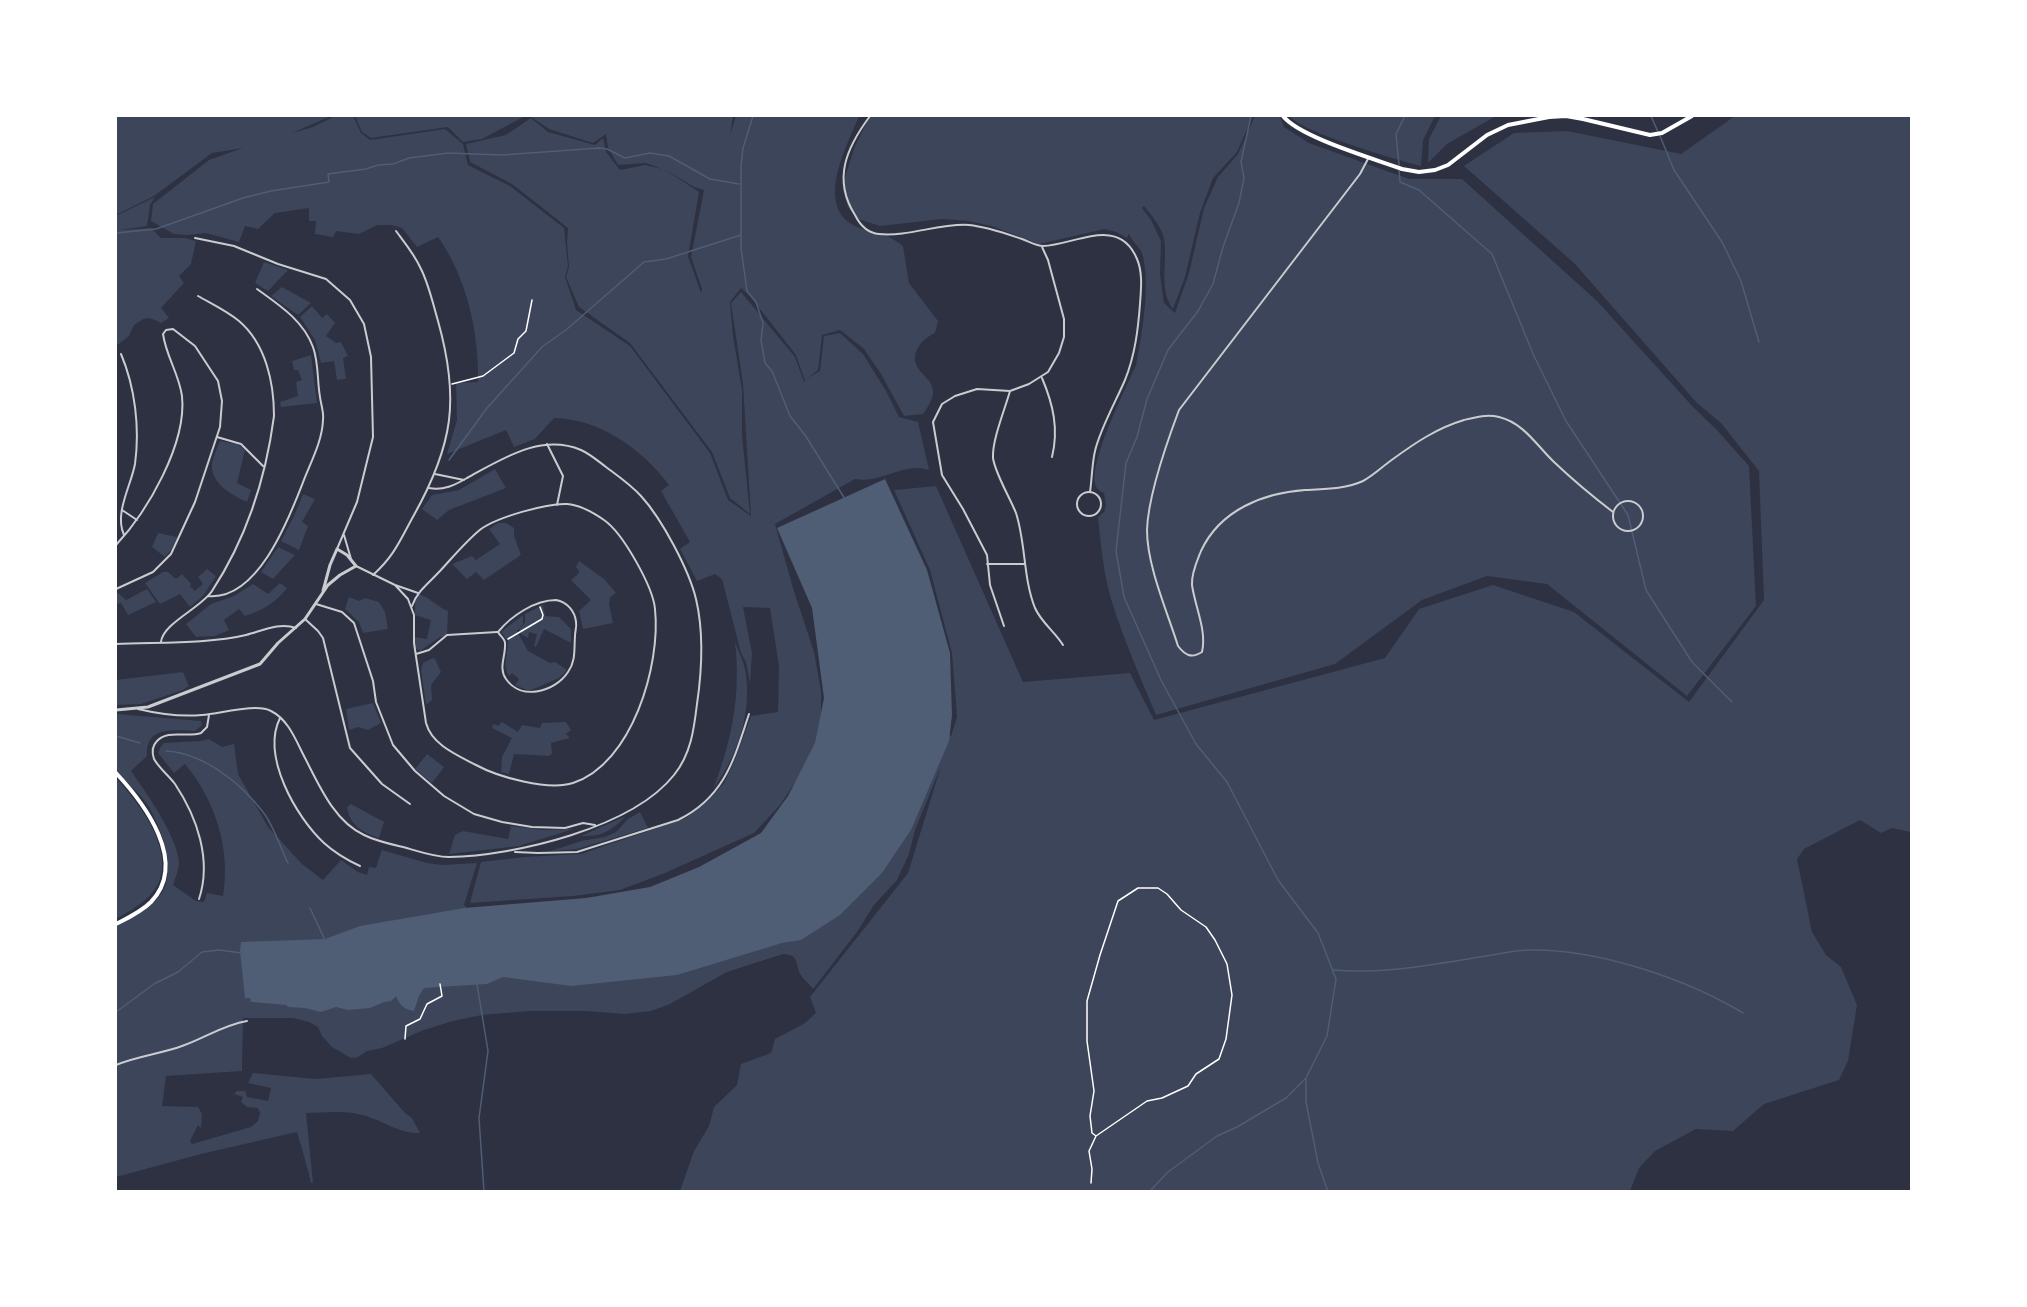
<!DOCTYPE html>
<style>
body{margin:0}
#map{position:relative;width:2027px;height:1307px;overflow:hidden;background:#2d3142;font-family:"Fira Sans Condensed",sans-serif}
canvas{display:block}
.frame{position:absolute;inset:0;border:117px solid #fff;pointer-events:none}
</style>
<div id="map">
<canvas width="2027" height="1307"></canvas>
<div class="frame"></div>
</div>
<script>
const ctx = document.querySelector('canvas').getContext('2d');
ctx.lineJoin = 'round';
function fill(path, color) {
  ctx.fillStyle = color;
  ctx.fill(path, 'evenodd');
}
function trace(path, color, width, dash) {
  ctx.strokeStyle = color;
  ctx.lineWidth = width;
  ctx.lineCap = dash ? 'butt' : 'round';
  ctx.setLineDash(dash || []);
  ctx.stroke(path);
}
fill(new Path2D(`
 M116,116H331L292,133L313,127L335,116H353L361,133L370,140L445,129L463,144L468,165L510,186L564,228L568,266L565,277L576,310L630,346L710,453L728,500L751,516L743,384L731,303L741,292L795,357L804,382L805,381L796,355L749,295L741,288L730,302L733,336L742,390V435L750,514L730,498L712,452L630,343L579,307L566,277L569,267L567,243L568,228L512,184L470,162L466,144L506,135L531,118L548,132L595,145L603,138L606,152L620,170L645,165L662,169L646,163L618,165L608,148L606,134L593,143L549,129L530,116H733L730,135L736,116H859C848,144 819,196 847,221C860,232 878,231 891,238C895,240 899,243 903,246L909,283L938,321L935,333C922,339 909,353 918,368C924,377 933,381 933,392C933,400 927,408 923,414L904,416L881,374L864,349L840,330L822,335L818,370L808,378L820,371L824,336L840,333L863,354L886,391L899,417L918,422L929,470C904,461 882,484 855,479L775,524L793,588L814,652L821,691V724L816,744L804,769L780,805L754,833L665,873L620,890L573,896L470,903L481,862L524,857L581,854L686,818L710,799L724,783L735,760L751,716L778,712L779,667L770,608L743,607L752,653L750,683L746,662L741,653L722,579L715,574L697,581L680,549L690,542L661,491L669,485C642,449 600,419 554,418L535,439L514,447L506,430L447,454L457,420L456,383L478,382C479,333 467,278 438,237L417,247L402,228L391,225H377L359,234L336,231L333,237L315,234L316,221H309V208L275,213L258,229L245,226L239,242L206,233L187,235L174,234L151,221L153,204L209,160L243,148L212,153L154,196L116,215ZM664,169L694,187L704,190L691,257L702,289L701,293L688,256L699,192Z
 M355,116H525L482,139L463,142L448,127L371,138L362,132Z
 M870,116H1253L1237,152L1213,178L1200,213L1185,277L1173,309C1158,289 1168,261 1164,239C1162,227 1151,215 1144,206L1142,208L1151,220L1161,241L1160,275L1164,303L1175,313L1189,273L1204,208L1218,177L1238,154L1255,116H1280L1284,127L1309,143L1409,179H1462L1597,301L1694,408L1716,429L1749,466L1756,606L1687,696L1547,584L1487,576L1422,600L1335,664L1156,715C1140,677 1123,638 1111,599C1103,572 1101,544 1098,517L1104,512L1106,505L1104,493C1103,493 1097,489 1097,488C1084,470 1127,386 1136,365C1142,335 1151,283 1142,253C1139,246 1132,242 1129,234L1127,238L1116,232L1105,229L1039,244L992,226L968,221L942,219L880,226L858,219L848,207L843,188L845,177L855,146Z
 M1290,116H1435L1423,140L1421,166C1400,161 1298,131 1290,116Z
 M1441,116H1496L1447,144L1428,163L1429,139Z
 M1735,116H1911V836L1910,832L1892,828L1881,833L1860,820L1804,849L1797,859L1812,932L1826,955L1841,967L1857,1005L1848,1061L1839,1080L1764,1104L1733,1131L1696,1129L1655,1151L1639,1168L1630,1191H680L694,1151L709,1126L714,1107L737,1085L741,1064L771,1053L775,1039L805,1023L816,1013L810,997L908,873L941,766L915,830L909,854L897,880L874,905L857,932L813,989C809,984 803,979 800,974C795,962 799,955 783,954L727,972L670,1004L651,1011L625,1014L586,1011H529L482,1015L453,1021L424,1030L382,1048L367,1051L358,1057L351,1058L332,1047L322,1036L318,1027L309,1022L293,1018H243L242,1071L166,1076L162,1106L198,1107L202,1114L201,1128L198,1125L190,1141L192,1144L251,1127L258,1121L260,1113L258,1108L247,1107L241,1102L243,1097L234,1094L237,1091H245L247,1097L268,1101L271,1088L248,1083L253,1073L316,1079L371,1074L405,1113L412,1118L420,1133C398,1134 383,1120 362,1115C344,1110 324,1113 306,1113L313,1183H311C307,1166 302,1149 297,1132L201,1154L116,1177V926C132,917 150,910 161,894C177,871 162,831 150,809C142,795 127,783 116,771V714L201,721L202,725L195,731C174,730 145,726 147,756L131,771C146,792 178,838 179,863C179,869 175,879 173,885L196,901L204,902L207,893L223,896C231,849 215,800 185,764L174,773L158,753L161,746L164,743L200,741L209,739L222,747L234,744L238,774L268,827L302,864L323,880L341,860L358,872L367,875L369,867L376,868L382,850L427,863L443,865L477,863L464,905L505,948L724,940L943,732L951,736L957,717L952,653L930,570L894,490L936,486L1023,682L1130,673L1154,720L1385,658L1419,609L1493,585L1574,612L1689,702L1764,600L1759,471L1721,423L1697,403L1575,264L1464,166L1514,133L1567,131L1681,154Z
 M155,197L150,205L147,226L119,230L151,228L161,238H185L196,241L191,264L179,276L184,283L161,308L169,318L161,323L150,318L143,319L134,325L129,336L116,346V216Z
 M264,262L288,270L268,291L255,283Z
 M282,287L311,303L298,315L271,296Z
 M312,306L322,318L327,314L335,323L326,336L336,343L341,342L348,356L343,358L346,379L337,380L334,361L321,363L315,340L300,317Z
 M311,355L317,403L281,407L280,402L298,396L296,382L302,380L298,370H294L292,361Z
 M220,441L237,444L245,450L237,483L251,490L247,502C233,496 210,483 212,464C213,457 217,448 220,441Z
 M495,469L506,488L449,510L437,520L422,509L432,495L459,490Z
 M303,494L315,499L302,522L308,526L299,550L281,541L294,516Z
 M498,523H506L514,528V536L521,555L484,580L476,572L467,579L452,564L472,556L476,560L500,544L489,529Z
 M158,533L177,537L171,550L165,557L152,547Z
 M278,547L295,555L273,579L261,572Z
 M579,561L604,579L616,593L610,597L609,604L613,623L583,629L579,611L591,600L571,580L578,574L579,571L576,567Z
 M207,569L216,576L203,596L190,607L180,594L160,604L145,583L163,572H168L176,579L182,574L191,584L190,586L195,591L203,584L198,577Z
 M280,583L287,588C277,602 261,611 245,616L239,609L224,620L229,630L215,636L196,637L186,624L211,604L234,596L253,584L268,594Z
 M147,589L156,602L128,615L121,603L116,604V594L118,593L126,600Z
 M418,594C430,597 437,607 448,611L447,636L440,637L420,651L415,648L413,637L427,639L431,620L415,615V599Z
 M349,597L359,601L365,598L379,602L385,612L388,629L363,633L359,622L345,609Z
 M543,605L545,616L559,617L571,629V643L544,629L536,647L534,646L537,634L529,632L528,638L521,634L519,629L525,623V614Z
 M523,615V624L517,631L528,651L550,663L555,662L567,670L559,678L529,691L515,685L519,679L512,673L509,676C502,665 508,653 508,641L501,632Z
 M735,642C738,651 743,660 745,669C753,710 738,756 713,789C732,741 741,694 735,642Z
 M433,658L435,659L441,672L431,685L432,700L426,705L421,670L423,663Z
 M183,672L189,686L183,690L141,704L116,705V680Z
 M373,703L381,723L368,730L358,727L349,730L346,709Z
 M502,722L518,732L522,725L540,728L542,723L566,722L571,730L566,734L570,738L551,743L552,754L549,756L514,754L509,774L501,772L502,757L512,738L492,728L493,724L498,726Z
 M427,754L444,767L432,783L415,769Z
 M116,778C138,802 175,849 158,884C149,901 131,910 116,919Z
 M351,804L384,822L379,838C362,832 350,826 347,807Z
 M640,812L648,828L577,849L551,851L581,841L605,837L616,832L628,819Z
 M626,816C612,831 601,837 581,836Z
 M511,826L542,830L574,829L519,846L449,854L455,835L463,831L508,839Z`), '#3c4559');
fill(new Path2D(`
 M885,479L927,570L950,653L952,715L949,741L911,830L882,873L840,915L801,940L782,943L677,975L571,986L503,977L487,984L424,988L419,996L414,1011C404,1009 400,1006 396,996L391,1001L384,1002L370,1008L348,1010L336,1007L321,1012L305,1008L288,1007L286,1005L251,1002L250,998H245L240,951L241,942L325,939L360,926L464,908L586,898L650,887L699,867L761,833L788,796L815,743L824,698L812,608L777,528Z`), '#4f5d75');
trace(new Path2D(`
 M753,116L743,148L741,166V248L747,291L756,302L763,323L761,340L765,363L772,371L790,416L805,435L845,499
 M1251,116L1241,162L1244,178L1239,203L1223,247L1213,284L1198,311L1168,350L1147,399L1137,437L1126,463L1116,551L1124,597L1161,680L1196,744L1227,782L1278,880L1318,933L1336,979L1327,1036L1306,1078V1102L1318,1163L1328,1192
 M1651,116L1658,132
 M1660,136L1674,170L1722,242L1741,281L1759,342
 M1399,165L1396,134L1405,116
 M1399,170L1400,182L1419,190L1492,254L1534,356L1566,421L1628,515L1646,590L1692,662L1732,702
 M116,233L156,229L243,198L271,191L329,182L328,174L366,169L378,165L393,164L409,158L448,153L502,155L599,148L607,149L625,158L650,153L669,156L710,179L739,184
 M449,460L487,408L542,347L567,329L644,262L666,259L741,235
 M116,736L140,743
 M166,751C203,753 241,783 263,812C274,826 280,847 288,863
 M310,908L325,940
 M1334,970C1383,974 1431,965 1480,957C1496,955 1513,950 1530,950C1597,949 1685,978 1743,1013
 M477,984L488,1051L479,1118L484,1192
 M116,1012L154,984L178,972L202,952L219,950L242,953
 M1149,1192L1168,1172L1217,1136L1237,1127L1286,1098L1305,1079`), '#4f5d75', 1.5);
trace(new Path2D(`
 M452,384L483,376L514,353L518,339L526,331L532,300
 M508,639L542,619L543,615L540,607
 M405,1039L406,1026L420,1019L427,1004L442,996L440,984
 M1091,1183L1092,1169L1089,1151L1096,1136L1147,1101L1162,1098L1188,1086L1196,1074L1219,1059L1226,1039L1232,995L1227,964L1215,940L1206,927L1181,910L1167,894L1158,888H1138L1118,901L1100,955L1087,1001V1041L1094,1091L1090,1116L1092,1133L1096,1136`), '#fff', 1.5);
trace(new Path2D(`
 M870,116C847,147 832,179 855,215C860,225 867,233 879,234C909,237 939,223 969,225C988,227 1004,233 1022,239C1028,241 1037,246 1043,246C1075,245 1119,215 1137,259C1143,273 1141,289 1140,304C1138,330 1135,355 1125,380C1116,401 1100,429 1095,451C1092,464 1092,478 1090,492
 M1369,157L1360,174L1179,410C1167,442 1148,496 1147,530C1147,566 1167,611 1178,646C1185,655 1191,659 1202,652C1207,630 1195,607 1192,585C1191,574 1197,561 1201,551C1220,510 1263,493 1305,490C1324,489 1346,489 1363,481C1374,475 1383,466 1393,459C1415,443 1437,428 1464,420C1476,417 1487,414 1499,417C1524,423 1537,446 1554,462C1573,480 1592,496 1613,512
 M195,238L234,246L278,264L326,279L350,300L364,324L371,357L373,437L357,502L337,549
 M121,354C135,387 140,428 135,464C131,486 114,513 124,535
 M1042,378C1053,404 1059,429 1052,457
 M1010,391C1005,409 992,440 993,458C995,473 1010,498 1016,513C1026,544 1023,578 1035,608C1041,622 1055,632 1063,645
 M217,437L241,444L263,466
 M547,444L563,476L557,505
 M435,474L464,480
 M1077 504a12 12 0 1 1 24 0a12 12 0 1 1-24 0Z
 M1613 516a15 15 0 1 1 30 0a15 15 0 1 1-30 0Z
 M122,510L137,520
 M344,535L351,559
 M116,545C147,512 187,444 182,396C179,374 166,356 163,334L166,330L173,329L195,346L218,381L222,401L220,427L195,502L171,554L153,572L116,589
 M987,564H1025
 M356,566L395,585L418,593
 M373,575C395,555 400,540 414,515C453,445 460,399 438,321C433,304 429,285 421,269C415,255 405,243 396,231
 M395,585L408,599L414,615V643L426,723C432,745 457,755 476,765C498,777 548,791 573,783C632,764 661,665 655,609C653,587 623,533 604,520C594,513 580,505 567,504C547,503 498,517 481,529C466,541 453,557 440,571C430,582 417,591 412,606
 M208,596C257,601 288,521 302,485C310,463 322,443 323,420C324,412 321,405 320,397C317,380 319,364 313,347C303,320 279,305 257,289
 M556,600C567,602 575,611 576,622C577,627 575,631 575,636C574,649 576,661 568,672C555,692 521,701 506,679C498,668 506,656 505,643C505,639 500,636 498,632C511,616 535,600 556,600Z
 M316,604L342,612L354,623L373,681L376,702L393,745L415,771L444,796L474,814L502,822L532,827L565,828L583,823L595,825
 M305,619L318,631L323,638L350,748L382,784L410,804
 M1004,626L990,585L987,555L963,509L942,475L933,422L942,404L955,396L977,389L1010,391L1029,384L1048,372L1059,353L1064,337V319L1048,260L1042,247
 M161,642C163,623 201,608 212,591C246,539 266,477 274,416C274,383 266,344 239,321C227,311 212,304 198,296
 M116,644C155,642 209,644 246,635C262,631 279,622 296,628
 M416,654L429,650L447,635L497,632
 M138,709C159,714 181,717 202,715C220,714 256,703 271,711C289,720 296,741 305,758C319,785 334,821 364,835C376,841 390,844 403,847C418,851 433,857 449,857C514,856 632,828 674,775C691,754 694,729 697,704C702,670 704,633 696,599C689,570 662,519 641,496C631,485 618,476 606,467C598,461 590,454 581,450C541,433 502,459 467,478C455,485 443,491 429,488
 M280,718C261,756 296,817 324,843C335,853 347,860 360,866
 M515,852L538,853L577,852L678,820C725,797 734,759 749,714
 M199,899C212,860 197,817 175,784C169,776 159,768 154,759C152,753 152,746 157,741C168,729 187,738 201,733L207,727L209,715
 M116,1065C137,1056 160,1054 182,1046C205,1038 223,1025 247,1021`), '#caccd0', 2);
trace(new Path2D(`
 M116,710L148,707L260,664L278,643L305,619L328,585L340,575L356,566L347,555L337,549L330,565L323,591`), '#caccd0', 3);
trace(new Path2D(`
 M116,773C144,803 189,862 151,902C141,912 128,918 116,924`), '#fff', 4);
trace(new Path2D(`
 M1283,116C1299,137 1375,159 1402,169L1419,172L1435,170L1448,165L1487,135L1508,125L1549,117L1566,116L1583,119L1650,135L1662,133L1692,116`), '#fff', 4);
</script>
